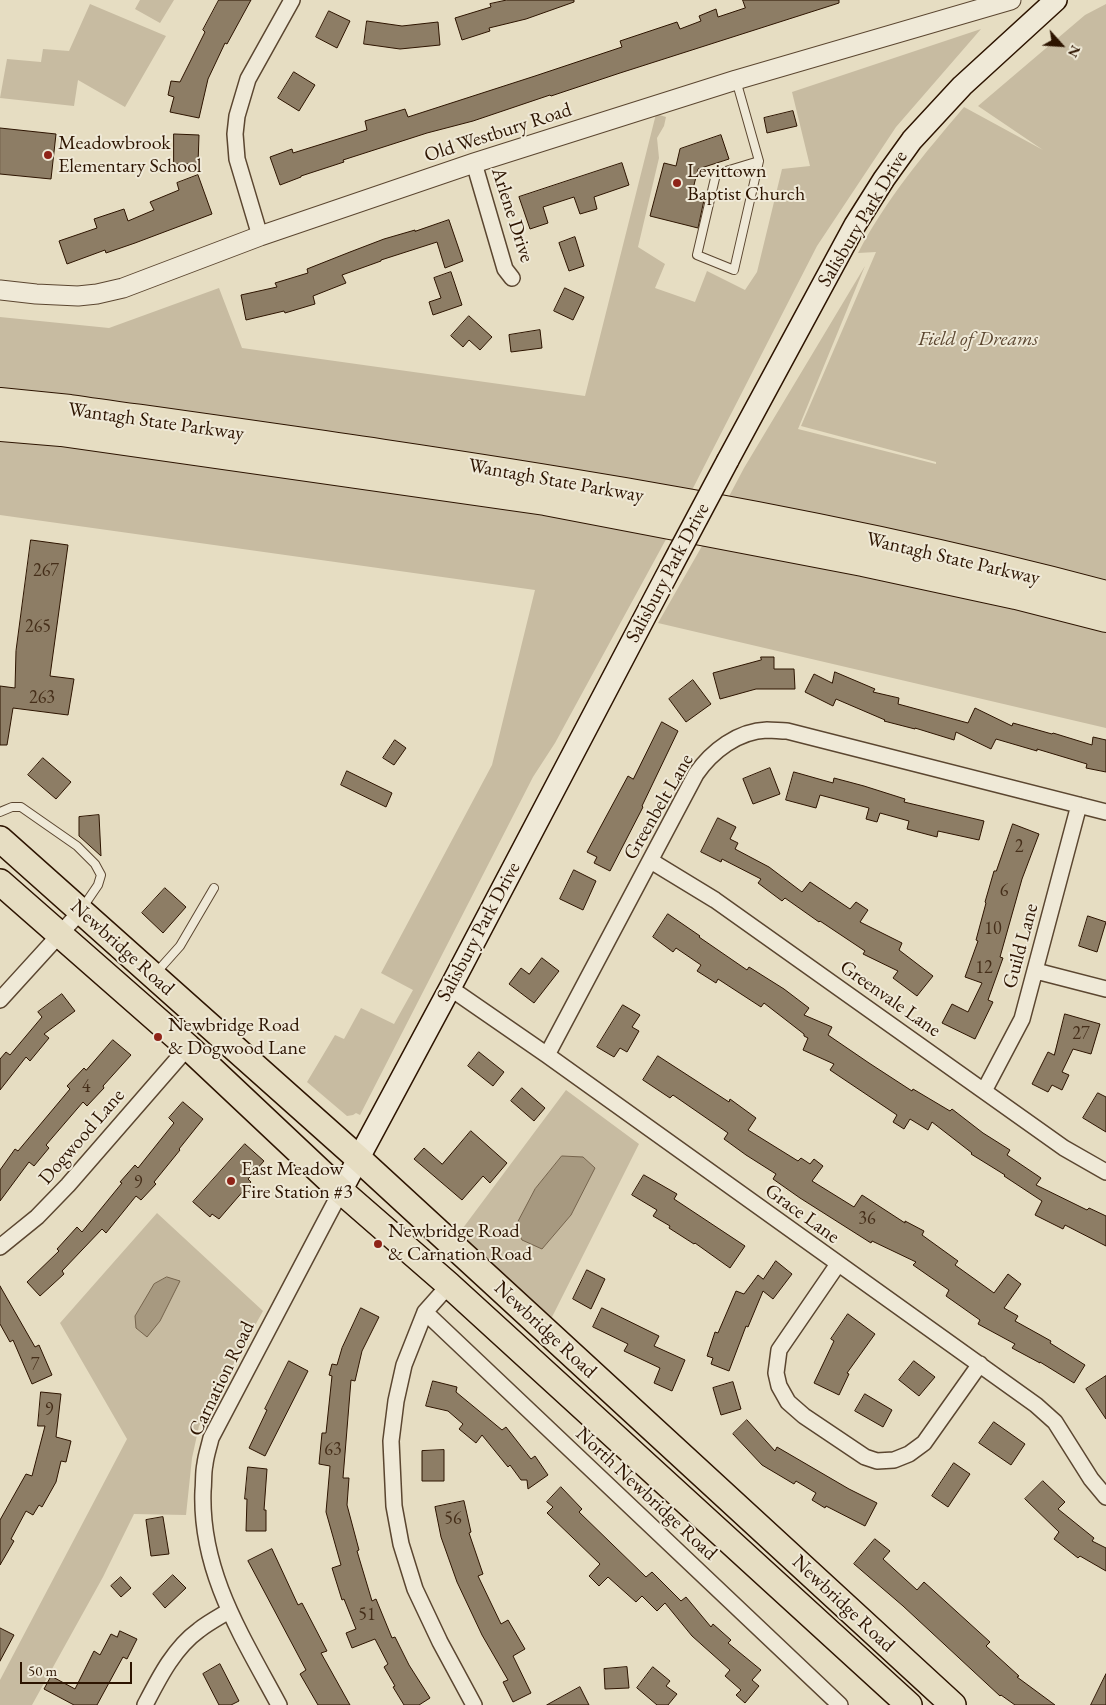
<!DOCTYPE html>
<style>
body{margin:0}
#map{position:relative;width:1106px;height:1705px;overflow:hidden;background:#e6ddc2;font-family:"EB Garamond",serif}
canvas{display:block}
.north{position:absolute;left:1036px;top:20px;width:50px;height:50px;-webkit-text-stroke:4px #efe9d7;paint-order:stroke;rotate:116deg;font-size:14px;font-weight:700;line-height:20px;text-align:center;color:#2d1400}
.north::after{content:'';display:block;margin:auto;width:18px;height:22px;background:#2d1400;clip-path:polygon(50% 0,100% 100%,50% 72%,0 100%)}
.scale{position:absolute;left:20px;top:1662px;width:112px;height:22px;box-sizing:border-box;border:2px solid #2d1400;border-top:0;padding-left:6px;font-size:15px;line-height:18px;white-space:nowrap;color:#2d1400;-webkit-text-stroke:4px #efe9d7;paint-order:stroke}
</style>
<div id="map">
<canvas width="1106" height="1705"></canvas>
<div class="north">N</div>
<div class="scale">50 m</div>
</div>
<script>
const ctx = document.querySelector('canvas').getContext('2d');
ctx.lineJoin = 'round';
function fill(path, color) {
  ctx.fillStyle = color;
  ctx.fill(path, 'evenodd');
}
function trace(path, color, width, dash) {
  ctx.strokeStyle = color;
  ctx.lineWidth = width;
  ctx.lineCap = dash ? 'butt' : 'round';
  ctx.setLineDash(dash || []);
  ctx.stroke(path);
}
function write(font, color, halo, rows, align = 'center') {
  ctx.font = font + ' "EB Garamond",serif';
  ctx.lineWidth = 4;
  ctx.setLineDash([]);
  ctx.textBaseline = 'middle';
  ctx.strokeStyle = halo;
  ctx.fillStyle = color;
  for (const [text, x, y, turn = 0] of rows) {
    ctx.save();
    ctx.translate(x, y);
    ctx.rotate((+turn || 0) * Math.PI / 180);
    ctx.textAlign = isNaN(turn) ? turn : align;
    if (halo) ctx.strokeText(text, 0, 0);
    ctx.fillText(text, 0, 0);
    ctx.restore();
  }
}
fill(new Path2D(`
 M140,0H174L160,23L135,9Z
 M90,4L166,36L125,107L78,80L74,106L0,98L7,59L41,62L43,49L69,51Z
 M1106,4V586L726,502L744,468L865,266L798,429L936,464V462L801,426L876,252L858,253C886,199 925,153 964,107L1043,150L978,106L1085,15Z
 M981,29L896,127L817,246L690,494L68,395L0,388V317L109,328L219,288L242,348L585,396L656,114L666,117L664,126L657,138L659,158L638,247L665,264L655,288L695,302L707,271L745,290L757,272L782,169L810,166L792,92Z
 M0,436L670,532L555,743L533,777L360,1115L356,1113L353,1115L347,1116L307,1082L335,1035L344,1039L361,1008L394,1024L413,990L381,973L492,765L535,590L0,515Z
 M706,539L959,593L1106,631V728L658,623Z
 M566,1090L639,1144L548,1325L454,1240Z
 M157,1213L263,1311L199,1426L192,1458L186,1515L134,1514L103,1577L32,1705H0V1680L127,1439L60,1323Z`), '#c7bba1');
const water = new Path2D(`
 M562,1156L583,1157L595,1168L571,1215L542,1249L522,1240L515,1227L535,1189Z
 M167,1277L180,1281L160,1321L147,1337L136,1328L135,1316L154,1284Z`);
fill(water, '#a79980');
trace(water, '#76644d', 1);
const building = new Path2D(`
 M219,0H251L227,44L225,43L208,79L199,118L170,112L174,97L168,95L171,81L180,82L205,32L203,30Z
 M507,0H574V2L526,19L489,28L490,31L462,40L455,18L491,7L490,4Z
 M743,0H839V3L620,73L551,96L550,95L473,121L427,133L343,160L344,162L301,176V177L280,185L270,157L292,149L293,153L367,130L365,121L405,109L408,117L535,76L622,47L620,41L677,22L680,29L701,21L699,16L716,9L718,17L745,8Z
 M329,11L350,21L337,48L316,37Z
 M367,21L402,26L438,22L440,45L400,49L364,44Z
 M294,72L315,85L299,111L278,98Z
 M793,111L797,126L767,133L764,118Z
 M0,128L56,134L51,179L0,174Z
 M174,134L199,135L198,164H174Z
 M721,135L729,159L698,169L691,197L704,200L698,228L650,216L664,163L676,166L680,149Z
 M622,163L629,185L594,197L597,209L580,214L574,197L543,207L548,223L530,229L519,197Z
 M198,175L212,214L135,243L106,253L105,250L67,264L59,241L97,228L94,219L124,209L128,221L154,210L150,202L179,190L177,183Z
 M449,220L463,261L445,268L437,242L381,260V261L342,275L346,283L313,296L315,304L285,313L284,311L246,320L241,295L277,287L275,283L308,273L307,269L350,252L384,239L415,230V231Z
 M575,237L584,266L569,271L559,243Z
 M451,272L462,305L433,315L429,302L441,298L434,278Z
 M565,288L584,297L573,320L554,311Z
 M469,316L492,337L480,350L469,340L463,347L451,336Z
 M540,330L542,348L511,352L509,335Z
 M31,540L68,545L50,676L74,679L68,715L13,708L7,745H0V686L15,688L16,651Z
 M761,657H774V669H794L795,689H756L720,699L713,673L761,660Z
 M835,672L875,689L873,692L899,698L898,704L968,723L975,708L1012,726L1013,723L1052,734L1053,733L1092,745L1093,737L1106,740V772L1086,768L1087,764L1037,749V751L996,739L991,749L956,732L954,740L915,728V729L884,721L885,720L836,699L833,706L805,692L814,674L832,683Z
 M693,680L711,704L686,722L669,699Z
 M662,722L678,731L642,806L643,807L610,871L594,863L597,857L587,852L628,776L633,779Z
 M395,740L406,748L394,765L383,758Z
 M43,758L71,782L56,799L28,775Z
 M770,768L780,794L753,804L743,779Z
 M347,771L392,793L386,807L341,785Z
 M794,772L833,783L834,778L864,786L905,799L904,802L984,821L979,840L938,831L937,837L907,829L909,821L880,813L877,822L866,819L869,808L820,795L816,808L786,800Z
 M99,815L101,856L79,836V817Z
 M718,818L736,827L730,839L738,843L735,849L769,867L802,892L810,882L850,909L856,902L868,910L860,922L902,943L899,950L933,976L917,996L893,978L898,971L863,954L865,951L820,921L819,922L785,898L782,901L758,883L761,879L722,859L721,862L701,852Z
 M1013,824L1039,834L1022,879L1000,957L1003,958L988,1000L993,1002L975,1039L942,1023L952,1004L968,1012L982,983L965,977L978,941L976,940L986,903L985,902L994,871H996Z
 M574,870L596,881L583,910L560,899Z
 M165,888L186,907L163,933L142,913Z
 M668,914L700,936L699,937L747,970L749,967L784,989L809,1008L804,1015L832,1027L828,1035L869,1063L912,1091L913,1089L950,1111L952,1109L983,1133L1010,1150L1007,1155L1041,1178L1036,1185L1087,1210L1089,1208L1106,1216V1246L1065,1225L1063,1229L1035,1215L1042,1201L1004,1176L1005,1175L971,1154L972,1153L932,1122L928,1130L910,1119L904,1129L893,1122L897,1115L830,1070L834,1064L803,1050L808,1038L804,1036V1034L764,1003L761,1007L718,979L716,983L697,971L701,965L676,948L673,952L653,937Z
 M1088,916L1106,922L1097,952L1079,946Z
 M542,958L559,971L534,1003L509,984L521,968L529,974Z
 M62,994L75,1011L44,1034L49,1038L30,1061L26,1057L0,1090V1059L6,1052L10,1055L42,1017L38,1012Z
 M623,1005L640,1015L632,1027L639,1031L627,1052L620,1048L614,1057L597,1047Z
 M1065,1014L1100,1024L1091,1054L1073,1049L1062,1072L1069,1075L1062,1090L1052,1085L1048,1092L1032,1084L1048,1052L1054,1055Z
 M113,1040L131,1055L103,1086L104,1088L87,1106L83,1102L46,1145L49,1148L34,1166L29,1162L0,1201V1170L15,1149L18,1151L70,1089L67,1086L84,1068L86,1070Z
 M479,1052L504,1072L493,1086L468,1066Z
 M658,1056L729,1102L730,1099L756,1118L748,1130L798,1161L801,1158L810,1164L814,1159L823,1166L812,1181L854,1207L862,1195L905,1223V1221L924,1231L922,1235L958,1261L955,1265L994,1293L1008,1274L1021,1284L1004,1308L1018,1316L1015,1321L1051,1341L1050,1343L1085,1365L1074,1383L1040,1362V1363L1012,1348L1015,1344L978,1324L980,1320L946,1296L949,1290L913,1265L916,1262L872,1241L871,1243L800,1198L773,1179L776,1174L746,1155L724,1139L728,1133L673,1095L670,1098L643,1080Z
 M522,1088L545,1108L534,1121L511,1101Z
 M1098,1093L1106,1097V1132L1083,1118Z
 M183,1102L203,1119L179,1149L180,1150L154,1182L156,1184L141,1200L136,1196L106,1233L102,1229L62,1271L64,1274L40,1296L27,1282L59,1251L57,1249L77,1227L82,1232L122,1183L120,1182L135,1165L138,1168L174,1123L169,1118Z
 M471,1131L507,1163L490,1183L483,1176L462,1200L414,1159L424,1148L442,1164Z
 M245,1144L264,1161L248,1179L251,1182L219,1219L212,1214L210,1217L193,1202Z
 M644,1175L677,1194L674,1199L745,1246L730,1268L695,1243L694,1244L669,1228L670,1226L653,1216L657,1210L632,1195Z
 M776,1261L792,1274L773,1299L763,1291L748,1327L746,1326L729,1371L711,1364L713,1358L707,1356L715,1332L718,1333L736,1291L744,1294L758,1275L763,1279Z
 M587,1270L605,1279L591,1309L573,1299Z
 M0,1286L35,1347L39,1345L52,1375L32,1384L13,1340L10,1342L0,1324Z
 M361,1308L379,1317L362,1351L355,1381L351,1380L343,1478H349L347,1505L359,1550L357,1551L372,1601L376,1599L392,1638L395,1637L409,1665L430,1698L419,1705H404L393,1687L395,1686L384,1667L388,1664L375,1639L352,1648L346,1633L356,1629L344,1599L342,1600L332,1568L341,1565L326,1512L330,1466L319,1464L322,1433H326L332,1376L329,1375L332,1364L337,1365L342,1348Z
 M602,1308L659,1336L654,1346L685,1360L672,1391L654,1383L660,1368L624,1351L628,1344L593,1327Z
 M848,1314L875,1334L847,1373L849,1374L839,1395L814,1383L834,1341L831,1339Z
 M289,1361L308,1371L265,1456L249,1448L267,1410L265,1409Z
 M914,1361L935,1377L919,1396L899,1380Z
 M1106,1376V1419L1086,1389Z
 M433,1381L457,1387L456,1392L502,1430L506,1427L531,1459L535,1456L548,1475L528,1489L527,1480H521L510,1465L508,1467L482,1435L476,1443L459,1429L463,1424L448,1411L426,1406Z
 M733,1382L741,1409L721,1415L713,1388Z
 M41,1392L61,1394L56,1437L71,1441L66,1462L61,1461L56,1482L42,1507L39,1505L33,1515L26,1511L11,1539L14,1541L0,1565V1520L26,1474L32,1476L45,1426H38Z
 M865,1394L892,1410L883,1427L855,1411Z
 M747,1420L775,1451L777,1447L849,1489L877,1503L865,1526L826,1506L825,1508L812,1500L816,1493L796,1481L794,1484L762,1465L733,1434Z
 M994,1422L1025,1444L1011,1465L979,1443Z
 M444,1450V1481H422V1451Z
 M954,1463L970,1474L948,1507L932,1496Z
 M248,1467L267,1469L264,1510H266V1531H246L247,1499H245Z
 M1043,1481L1065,1502L1058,1509L1094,1538L1092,1541L1106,1548V1571L1080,1556L1078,1558L1054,1539L1059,1532L1025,1499Z
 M561,1487L582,1509L579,1512L646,1577L652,1572L681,1601L686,1597L711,1627L713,1624L731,1640L728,1643L761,1670L752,1680L759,1686L745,1703L736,1695L741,1690L725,1676L730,1670L692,1636L665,1603L657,1611L642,1596L636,1602L608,1577L599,1586L589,1576L600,1564L547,1513L553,1507L547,1502Z
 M464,1501L471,1532L469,1533L483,1574L478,1576L501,1624L508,1620L525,1649L513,1656L531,1693L513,1702L503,1682L508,1680L482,1635L457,1582L441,1537L435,1507Z
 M163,1517L169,1554L151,1556L146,1520Z
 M875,1539L890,1551L883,1559L917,1590L924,1582L990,1642L986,1646L1019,1676L1017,1677L1055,1705H1015L1001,1695L1000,1696L903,1606L854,1564Z
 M272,1549L298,1605L302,1603L327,1651L321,1653L350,1705H318L300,1674L306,1670L248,1561Z
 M173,1575L186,1588L165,1608L153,1594Z
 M121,1577L131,1588L121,1597L111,1586Z
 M0,1628L14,1635L0,1661Z
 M120,1631L137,1639L127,1659L123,1657L97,1705H74L44,1689L51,1676L75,1689L94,1651L100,1655L111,1634L117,1637Z
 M220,1664L239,1701L231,1705H219L203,1674Z
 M627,1667L629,1688L605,1689L604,1669Z
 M653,1667L670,1681L666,1686L677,1694L668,1705H657L637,1688Z
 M1106,1674V1705H1091Z
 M580,1687L589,1705H547Z`);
fill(building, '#8d7d65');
trace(building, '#2d1400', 1);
const service = new Path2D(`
 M736,80L759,161L734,270L697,255L716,174L759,161
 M0,812L12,807H21L77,846L95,864L101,875L98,885L83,907
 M155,974L180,946L214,888`);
const minor = new Path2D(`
 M474,163L505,269L512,278
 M260,236L237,159L235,134L237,116L248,79L292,0
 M651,861L715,900L1064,1148L1106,1172
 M1036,971L1106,989
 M450,988L547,1055L1036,1405L1055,1422L1091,1479L1106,1497
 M0,1000L81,911
 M547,1055L696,774C712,751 738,731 767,730C774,730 780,731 787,731L1106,812
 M984,1091L1022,1019L1079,805
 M0,1247L37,1217L68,1185L188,1047
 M838,1264L779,1350L776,1373L779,1386L788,1402L804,1416L865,1457L877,1461L894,1460L909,1454L924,1443L980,1364
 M449,1285L425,1312L404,1365L396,1401L391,1441L394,1506L401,1544L415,1589L440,1642L474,1705
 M425,1312L840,1705
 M145,1705C159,1678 174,1648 199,1630C208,1623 219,1617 229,1611
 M279,1705C242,1636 200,1572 203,1491C204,1482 203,1473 205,1464C206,1455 209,1447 211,1438L341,1191`);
const tertiary = new Path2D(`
 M0,290L36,294L78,296L97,294L123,288L260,236L474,163L736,80L1011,0`);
const secondary = new Path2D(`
 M728,460L855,225L884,179L912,140L962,86L1056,0
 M341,1191L450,988L670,569`);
const primary = new Path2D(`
 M0,839L359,1159L953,1705
 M0,882L188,1047L341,1191L449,1285L909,1705`);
const motorway = new Path2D(`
 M0,402L70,409C417,458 766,504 1106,595
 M0,427L61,432L545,501L863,562L1016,595L1106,618`);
trace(service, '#5b4630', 10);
trace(minor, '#5b4630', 18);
trace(tertiary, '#5b4630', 21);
trace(secondary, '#2d1400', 24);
trace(primary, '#2d1400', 28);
trace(motorway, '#2d1400', 30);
trace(service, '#efe9d7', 8);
trace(minor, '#efe9d7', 15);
trace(tertiary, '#efe9d7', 19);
trace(secondary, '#efe9d7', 21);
trace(primary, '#e6ddc2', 25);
trace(motorway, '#e6ddc2', 28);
const secondaryBridge = new Path2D(`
 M670,569L728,460`);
trace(secondaryBridge, '#2d1400', 24, []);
trace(secondaryBridge, '#efe9d7', 21);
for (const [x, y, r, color] of [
 [48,155,5,"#8f2418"],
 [677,183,5,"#8f2418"],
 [158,1037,5,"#8f2418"],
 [231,1181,5,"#8f2418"],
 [378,1244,5,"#8f2418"]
]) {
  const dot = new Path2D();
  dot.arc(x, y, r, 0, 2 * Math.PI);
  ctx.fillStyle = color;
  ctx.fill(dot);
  trace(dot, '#efe9d7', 2);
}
write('18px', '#452e19', null, [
 ["267",46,571],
 ["265",38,627],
 ["263",42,698],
 ["2",1019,847],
 ["6",1004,891],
 ["10",993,929],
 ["12",984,968],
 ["27",1081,1034],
 ["4",86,1087],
 ["9",138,1183],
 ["36",867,1219],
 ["7",35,1365],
 ["9",49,1410],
 ["63",333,1450],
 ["56",453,1519],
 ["51",367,1615]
]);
write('20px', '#2d1400', '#efe9d7', [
 ["Old Westbury Road",498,133,-18],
 ["Arlene Drive",512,215,72],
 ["Salisbury Park Drive",863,219,-59],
 ["Wantagh State Parkway",156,422,8],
 ["Wantagh State Parkway",556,481,10],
 ["Wantagh State Parkway",953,559,13],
 ["Salisbury Park Drive",668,573,-62],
 ["Greenbelt Lane",659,807,-60],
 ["Salisbury Park Drive",479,932,-62],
 ["Guild Lane",1021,946,-75],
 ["Newbridge Road",122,948,42],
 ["Greenvale Lane",890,999,35],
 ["Dogwood Lane",82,1137,-49],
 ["Grace Lane",802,1214,36],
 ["Newbridge Road",545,1330,43],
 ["Carnation Road",222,1379,-64],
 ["North Newbridge Road",646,1494,43],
 ["Newbridge Road",843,1604,43]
]);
write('20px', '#2d1400', '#efe9d7', [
 ["Meadowbrook",58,144],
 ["Elementary School",58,167],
 ["Levittown",687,172],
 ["Baptist Church",687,195],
 ["Newbridge Road",168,1026],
 ["& Dogwood Lane",168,1049],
 ["East Meadow",241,1170],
 ["Fire Station #3",241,1193],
 ["Newbridge Road",388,1232],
 ["& Carnation Road",388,1255]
], 'left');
write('italic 20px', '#5b4630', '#efe9d7', [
 ["Field of Dreams",978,340]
]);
</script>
